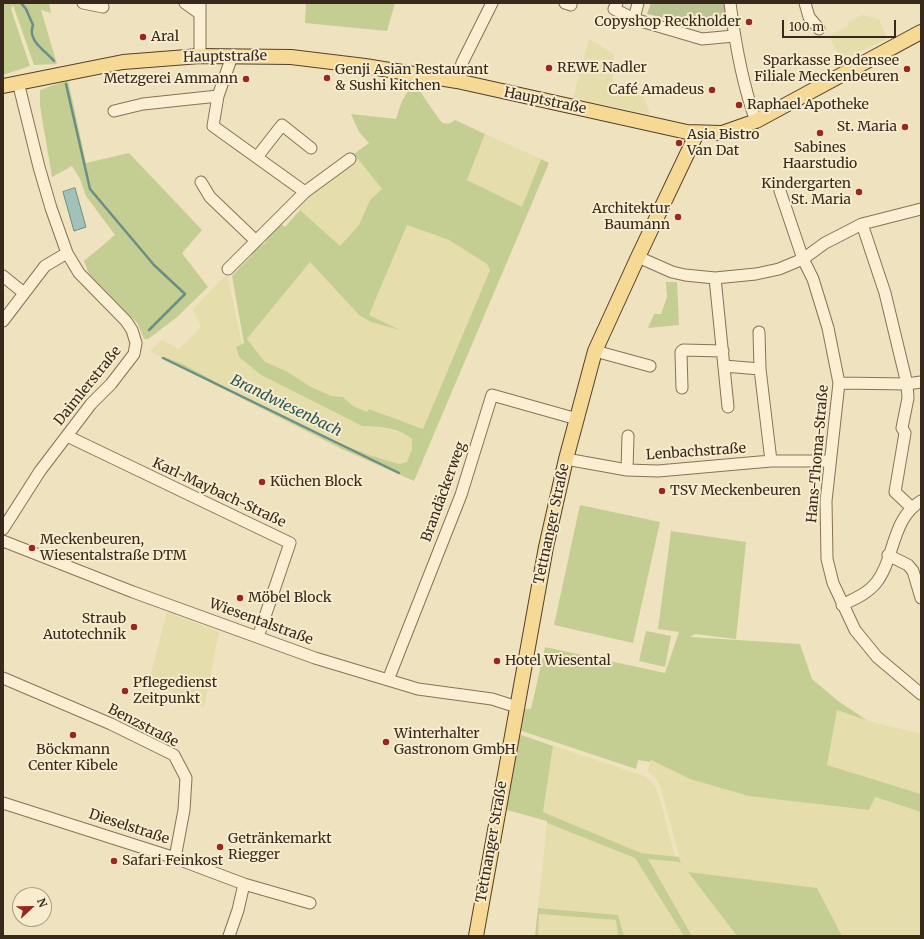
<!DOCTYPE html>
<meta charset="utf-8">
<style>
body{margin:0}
#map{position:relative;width:924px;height:939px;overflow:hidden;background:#efe2be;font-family:Merriweather,serif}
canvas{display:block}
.frame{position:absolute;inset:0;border:4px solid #372a1c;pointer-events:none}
.north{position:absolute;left:12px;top:887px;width:40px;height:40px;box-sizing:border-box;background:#f7ecce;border:1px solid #aa9e87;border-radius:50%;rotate:68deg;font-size:11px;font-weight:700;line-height:16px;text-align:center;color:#372a1c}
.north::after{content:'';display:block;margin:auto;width:14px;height:18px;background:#9a2624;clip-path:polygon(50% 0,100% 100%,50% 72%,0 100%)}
.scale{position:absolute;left:782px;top:20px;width:114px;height:18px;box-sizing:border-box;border:2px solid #372a1c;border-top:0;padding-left:5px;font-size:12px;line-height:14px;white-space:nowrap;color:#372a1c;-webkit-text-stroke:3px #f7ecce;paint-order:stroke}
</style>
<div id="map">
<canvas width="924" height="939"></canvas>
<div class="frame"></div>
<div class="north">N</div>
<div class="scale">100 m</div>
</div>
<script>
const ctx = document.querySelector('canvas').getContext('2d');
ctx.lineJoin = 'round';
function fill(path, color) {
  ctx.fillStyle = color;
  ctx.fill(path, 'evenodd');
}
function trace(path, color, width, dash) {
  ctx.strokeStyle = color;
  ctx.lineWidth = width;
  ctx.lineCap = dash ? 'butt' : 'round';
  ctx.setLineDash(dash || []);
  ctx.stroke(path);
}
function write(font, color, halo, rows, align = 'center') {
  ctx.font = font + ' Merriweather,serif';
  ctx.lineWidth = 4;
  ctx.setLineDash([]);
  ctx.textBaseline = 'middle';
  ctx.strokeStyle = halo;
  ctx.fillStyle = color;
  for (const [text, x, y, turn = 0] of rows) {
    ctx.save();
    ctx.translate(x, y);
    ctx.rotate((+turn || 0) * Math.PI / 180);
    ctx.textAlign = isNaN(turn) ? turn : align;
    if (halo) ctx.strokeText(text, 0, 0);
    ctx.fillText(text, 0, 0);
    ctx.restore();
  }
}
fill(new Path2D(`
 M862,15L879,19L887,39L841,60L829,36L849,26L848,22Z
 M589,39L614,54L613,81L641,90L650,114L573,98Z
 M485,134L541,159L522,208L467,180Z
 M357,157L382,189L370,200L359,225L340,247L295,205L308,191Z
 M407,225L449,240L487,264L490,270L423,429L369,409L367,412L353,406L343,397L332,396L311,387L286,371L265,362L247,339L310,262L359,315L397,329L369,315Z
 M227,274L242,344L236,347L239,357L261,375L362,426H376L407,435L412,438V449L407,462L399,464L369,455L322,436L150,351L162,340L179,349L201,327L193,309Z
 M167,612L219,632L204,708L149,681Z
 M837,710L868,721L921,734V794L826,765Z
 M553,746L644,776L649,779L656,788L660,800L675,857L641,853L543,812Z
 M651,760L690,779L869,810L874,797L921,812V936H842L817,888L688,872L737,936H692L647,858L681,863L661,789L657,779L648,771Z
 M547,823L635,858L684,936H624L618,915L538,908Z
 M539,914L616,920L618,936H538Z`), '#e5ddab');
fill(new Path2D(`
 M3,3H49L51,13L41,10L57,64L34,65L13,5L11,9L30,66L3,75Z
 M306,3H395L387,31L305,23Z
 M68,80L86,163L129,153L202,230L182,253L208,287L176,318L148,339H144L138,324L89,274L84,261L115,235L86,196L80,179L72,166L52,177L40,106V90Z
 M419,90C423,95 440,122 443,123C448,125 451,123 455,120L485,134L467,180L522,207L541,159L549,163L414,481L342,449L160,357H164L183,364L256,404L322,436L369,455L399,464L407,462L412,449V439C400,428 377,426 362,426L261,375L239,357L236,347L244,343L232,276L252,255L251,252L257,245L264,244L268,238L269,234L280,223L285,227L300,210L340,246L359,225L370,200L382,189L354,154L369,143L359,132L351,114L396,119L402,101L408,91ZM407,225L449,240L487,264L490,270L423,429L369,409L367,412L353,406L343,397L332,396L311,387L286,371L265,362L247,339L310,262L359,315L371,322L400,330L369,315Z
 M666,282H677L679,325L648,328L654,314H661L667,297Z
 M580,505L660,522L633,643L554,625Z
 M671,531L746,542L736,639L695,634L690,637L800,644L812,679L838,701L868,721L837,710L827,765L921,794V812L875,797L869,810L749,796L690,779L651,760L650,762L638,760L636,769L519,730L524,709H531L545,647L665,673L679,632L658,629Z
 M646,631L671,636L665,667L639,661Z
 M521,735L553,746L543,812L641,853L679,857L681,864L679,862L648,859L692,936H684L635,858L547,823V821L503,809L518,737Z
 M688,872L817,888L842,936H737Z
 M538,908L618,915L624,936H618L616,920L539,914L538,936H535Z`), '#c5ce92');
fill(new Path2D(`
 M651,3H725L727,28L692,24L647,14Z`), '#bbc292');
const water = new Path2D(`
 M75,188L86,227L74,231L63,192Z`);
fill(water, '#a2c1b8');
trace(water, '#698f86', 1);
trace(new Path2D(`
 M21,3L26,9L33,25C27,41 45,50 54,61
 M66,84L90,189L154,265L185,294L149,330
 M163,358L399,473`), '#698f86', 2.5);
const minor = new Path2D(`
 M83,3L103,7
 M185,3L199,13
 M200,3V56
 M565,3L571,5
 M617,3L614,9L634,19L702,39L734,36
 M730,3C735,42 742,84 756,121
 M805,3L809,17L819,29
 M634,19L638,3
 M230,56V62L218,96L213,126L305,192L350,159
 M457,81L462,63L492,3
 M114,111L143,104L218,96
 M257,157L282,125L311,148
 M201,182L210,197L256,241
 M780,191L803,259L813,279L828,328L839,383L826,501L827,559L833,583L855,630L877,657L921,694
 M862,224L885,293L907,384L908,398L902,428L905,433L895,492L912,508
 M638,257L672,272L685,275L715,278L756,274L779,269L803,259L825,243L862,224L921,209
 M228,269L305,192
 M3,276L24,293
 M715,278L728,407
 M3,321L45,266L67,253
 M759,332L760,369
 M595,351L650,366
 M724,366L760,369L771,461
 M839,383L907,384L921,382
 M682,388L681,352L683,350L723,351
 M67,436L290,543L258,637
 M566,459L627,470L658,471L771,461H830
 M627,470L628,436
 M3,529L40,471L91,404L111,384L134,354L136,343L132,330L126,321L79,273L67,253L51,208L39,167L18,82
 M3,541L133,592L315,658L418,689L492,699L517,707
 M888,555L908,565L913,571L921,598
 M842,605C854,599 867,594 876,583C895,559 891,519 921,501
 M3,678L111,724L174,755L186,778L184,810L175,858
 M388,680L461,495L492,395L577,419
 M3,803L175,858L244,884L238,910L229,936
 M244,884L310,903`);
const major = new Path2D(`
 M3,86L123,62L200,56L291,57L365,66L457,81L687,132L722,133L756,121L921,32
 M476,936L546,547L566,459L595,351L638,257L697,133`);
trace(minor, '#887256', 13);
trace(major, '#56402b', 16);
trace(minor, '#faefd2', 11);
trace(major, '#f5d994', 14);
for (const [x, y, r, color] of [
 [749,22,4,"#9a2624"],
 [143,37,4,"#9a2624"],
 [549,68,4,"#9a2624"],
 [907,69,4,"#9a2624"],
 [327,78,4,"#9a2624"],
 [246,79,4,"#9a2624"],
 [712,90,4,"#9a2624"],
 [739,105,4,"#9a2624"],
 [905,127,4,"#9a2624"],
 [820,133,4,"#9a2624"],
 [679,143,4,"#9a2624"],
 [859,192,4,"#9a2624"],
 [678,217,4,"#9a2624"],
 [262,482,4,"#9a2624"],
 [662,491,4,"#9a2624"],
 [32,548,4,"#9a2624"],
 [240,598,4,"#9a2624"],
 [134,627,4,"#9a2624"],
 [497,661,4,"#9a2624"],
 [125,691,4,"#9a2624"],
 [73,735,4,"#9a2624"],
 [386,742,4,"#9a2624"],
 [220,847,4,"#9a2624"],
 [114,861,4,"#9a2624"]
]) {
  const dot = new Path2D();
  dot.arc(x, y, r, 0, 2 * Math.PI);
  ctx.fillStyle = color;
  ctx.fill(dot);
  trace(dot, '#f7ecce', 1.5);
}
write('14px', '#372a1c', '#f7ecce', [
 ["Copyshop Reckholder",741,22,"right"],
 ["Aral",151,37],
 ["Sparkasse Bodensee",899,61,"right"],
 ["Filiale Meckenbeuren",899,77,"right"],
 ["REWE Nadler",557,68],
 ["Genji Asian Restaurant",335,70],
 ["& Sushi kitchen",335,86],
 ["Metzgerei Ammann",238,79,"right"],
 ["Café Amadeus",704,90,"right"],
 ["Raphael Apotheke",747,105],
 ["St. Maria",897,127,"right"],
 ["Asia Bistro",687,135],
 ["Van Dat",687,151],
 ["Sabines",820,148,"center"],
 ["Haarstudio",820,164,"center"],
 ["Kindergarten",851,184,"right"],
 ["St. Maria",851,200,"right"],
 ["Architektur",670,209,"right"],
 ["Baumann",670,225,"right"],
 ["Küchen Block",270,482],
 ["TSV Meckenbeuren",670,491],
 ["Meckenbeuren,",40,540],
 ["Wiesentalstraße DTM",40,556],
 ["Möbel Block",248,598],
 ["Straub",126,619,"right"],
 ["Autotechnik",126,635,"right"],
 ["Hotel Wiesental",505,661],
 ["Pflegedienst",133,683],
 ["Zeitpunkt",133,699],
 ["Winterhalter",394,734],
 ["Gastronom GmbH",394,750],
 ["Böckmann",73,750,"center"],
 ["Center Kibele",73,766,"center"],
 ["Getränkemarkt",228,839],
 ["Riegger",228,855],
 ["Safari Feinkost",122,861]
], 'left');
write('14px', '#372a1c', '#f7ecce', [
 ["Hauptstraße",225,57,-1],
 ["Hauptstraße",545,101,12],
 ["Daimlerstraße",88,386,-51],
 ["Lenbachstraße",696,452,-4],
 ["Hans-Thoma-Straße",818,454,-85],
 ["Brandäckerweg",444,492,-70],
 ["Karl-Maybach-Straße",219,493,25],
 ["Tettnanger Straße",552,524,-78],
 ["Wiesentalstraße",261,622,20],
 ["Benzstraße",143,726,27],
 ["Dieselstraße",129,827,18],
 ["Tettnanger Straße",492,842,-80]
]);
write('italic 15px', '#2a5856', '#f7ecce', [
 ["Brandwiesenbach",286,406,26]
]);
</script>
